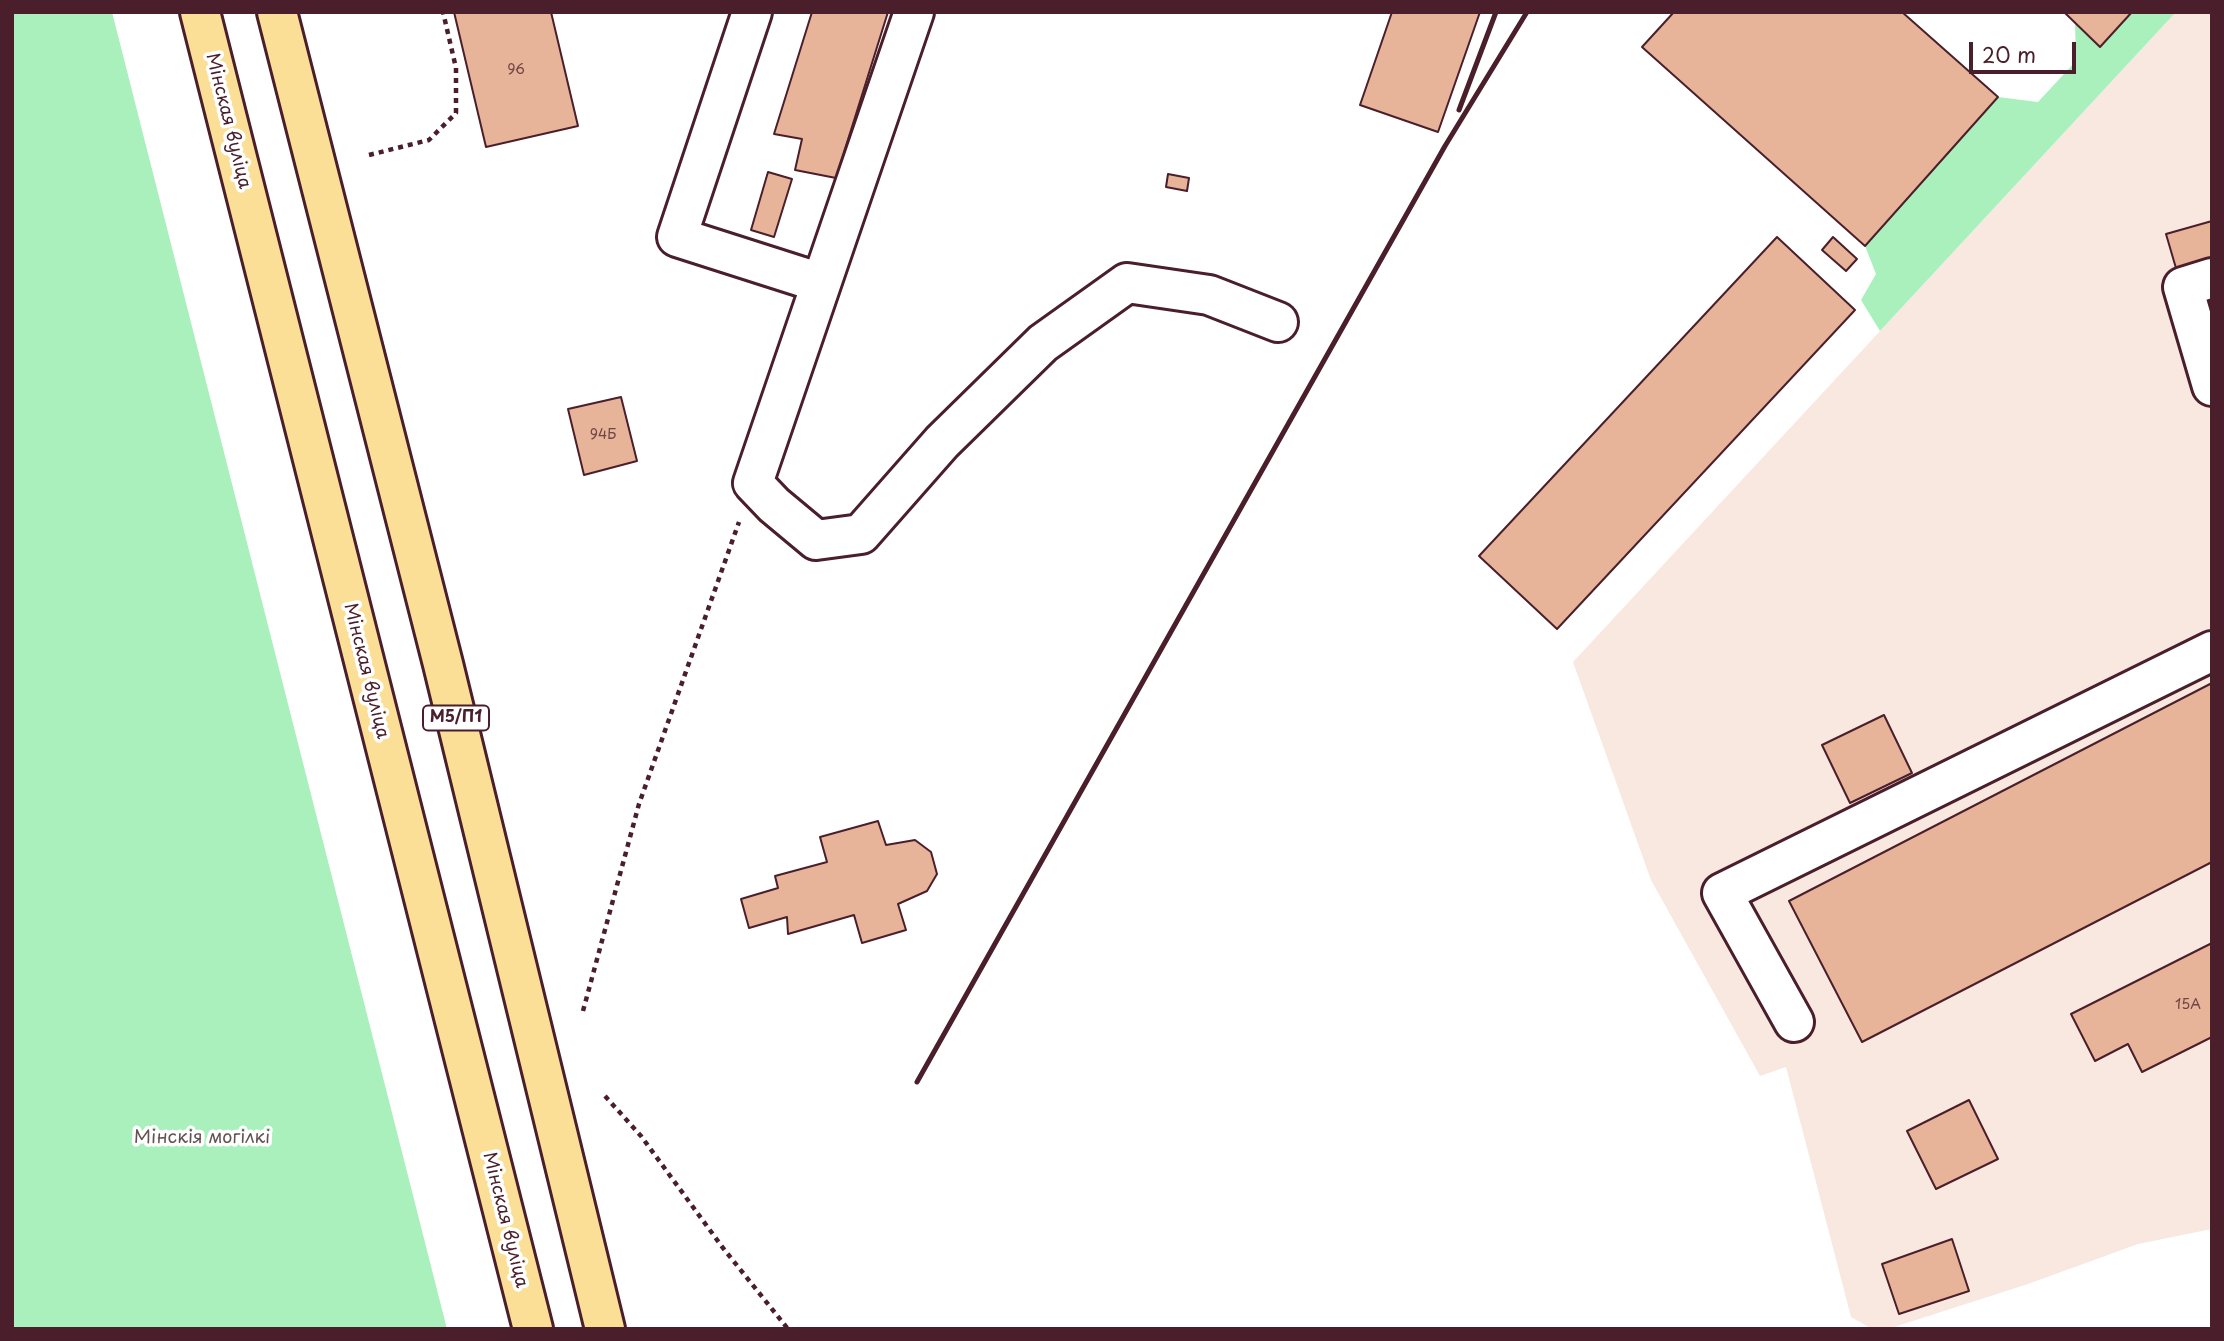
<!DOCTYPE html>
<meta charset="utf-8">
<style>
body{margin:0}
#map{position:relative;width:2224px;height:1341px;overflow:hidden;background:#fff;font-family:"Playpen Sans",sans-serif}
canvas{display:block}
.frame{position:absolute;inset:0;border:14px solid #4a1f2b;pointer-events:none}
.scale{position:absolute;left:1969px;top:42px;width:107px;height:32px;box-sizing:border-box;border:4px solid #4a1f2b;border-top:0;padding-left:9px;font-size:21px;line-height:24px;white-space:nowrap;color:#4a1f2b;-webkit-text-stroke:5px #fff;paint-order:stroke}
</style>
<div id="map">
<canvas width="2224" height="1341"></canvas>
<div class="frame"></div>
<div class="scale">20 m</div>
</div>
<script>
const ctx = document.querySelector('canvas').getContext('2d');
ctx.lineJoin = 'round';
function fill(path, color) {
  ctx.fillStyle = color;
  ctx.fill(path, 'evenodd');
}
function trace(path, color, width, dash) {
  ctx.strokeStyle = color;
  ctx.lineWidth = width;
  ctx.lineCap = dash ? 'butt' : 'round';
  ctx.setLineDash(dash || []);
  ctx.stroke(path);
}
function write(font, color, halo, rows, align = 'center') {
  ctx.font = font + ' "Playpen Sans",sans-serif';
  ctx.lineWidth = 7;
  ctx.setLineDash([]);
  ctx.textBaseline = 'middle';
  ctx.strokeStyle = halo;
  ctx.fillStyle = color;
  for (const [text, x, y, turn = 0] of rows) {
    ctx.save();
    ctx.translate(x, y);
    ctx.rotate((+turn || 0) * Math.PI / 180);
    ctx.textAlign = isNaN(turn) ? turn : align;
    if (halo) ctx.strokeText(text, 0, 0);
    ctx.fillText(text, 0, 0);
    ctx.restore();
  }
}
fill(new Path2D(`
 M2176,12H2212V1229L2138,1244L2028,1284L1888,1329H1872L1851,1317L1786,1067L1760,1076L1651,880L1573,662Z`), '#f8e8e0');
fill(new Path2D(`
 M12,12H112L447,1329H12Z
 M2132,12H2176L1880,331L1861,300L1876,274L1865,246L1998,97L2038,102L2076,61L2075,23L2100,46Z`), '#a9f0bd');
const building = new Path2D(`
 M454,12H551L578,126L486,147Z
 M812,12H888L836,178L795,170L802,139L774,134Z
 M1392,12H1480L1438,132L1360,105Z
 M1674,12H1902L1998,97L1865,246L1642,47Z
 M2064,12H2132L2100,47Z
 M768,172L792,179L774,237L751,230Z
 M1168,174L1189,178L1187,191L1166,187Z
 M2212,221V266L2178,275L2166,234Z
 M1777,237L1855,310L1557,629L1479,556Z
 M1833,237L1857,259L1846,271L1822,250Z
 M621,397L637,461L584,475L568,409Z
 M2212,683V862L1862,1042L1789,901Z
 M1884,715L1912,773L1850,803L1822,745Z
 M878,821L886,845L915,840L931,852L937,874L927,891L898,904L906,930L862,943L854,915L788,934L787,917L749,928L741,899L778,888L775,876L827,862L820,837Z
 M2212,943V1037L2142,1072L2128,1044L2095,1061L2071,1014Z
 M1969,1100L1998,1159L1936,1189L1907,1131Z
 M1952,1239L1969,1291L1899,1314L1882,1264Z`);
fill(building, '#e7b399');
trace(building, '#4a1f2b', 2);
const minor = new Path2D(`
 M752,12L677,237L821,283
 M914,12L753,483L774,505L816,540L861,534L942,442L1043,343L1127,283L1209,295L1278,322
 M2212,278L2183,287L2212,386
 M1794,1022L1722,893L2212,651`);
const major = new Path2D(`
 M200,12L533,1329
 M277,12L443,664L605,1329`);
trace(minor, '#4a1f2b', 44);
trace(major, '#4a1f2b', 44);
trace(new Path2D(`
 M369,155L429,140L456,113V68L443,12
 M583,1011L639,804L739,522
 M605,1096L641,1136L723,1248L788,1329`), '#4a1f2b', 4.5, [5, 5]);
trace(minor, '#fff', 38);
trace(major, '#fbdf96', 38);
trace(new Path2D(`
 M1459,110L1496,12
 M917,1082L1445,146L1527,12`), '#4a1f2b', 5);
write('14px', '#714446', null, [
 ["96",516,70],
 ["94Б",603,435],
 ["15А",2188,1005]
]);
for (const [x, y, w] of [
 [456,718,66]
]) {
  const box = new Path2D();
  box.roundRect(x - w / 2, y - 12.5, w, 25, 5);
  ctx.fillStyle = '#fff';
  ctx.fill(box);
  trace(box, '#4a1f2b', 2);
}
write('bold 16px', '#4a1f2b', null, [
 ["М5/П1",456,718]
]);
write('18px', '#4a1f2b', '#fff', [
 ["Мінская вуліца",228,121,76],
 ["Мінская вуліца",366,671,76],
 ["Мінская вуліца",505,1220,76]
]);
write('18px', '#625350', '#fff', [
 ["Мінскія могілкі",202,1138]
]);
</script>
